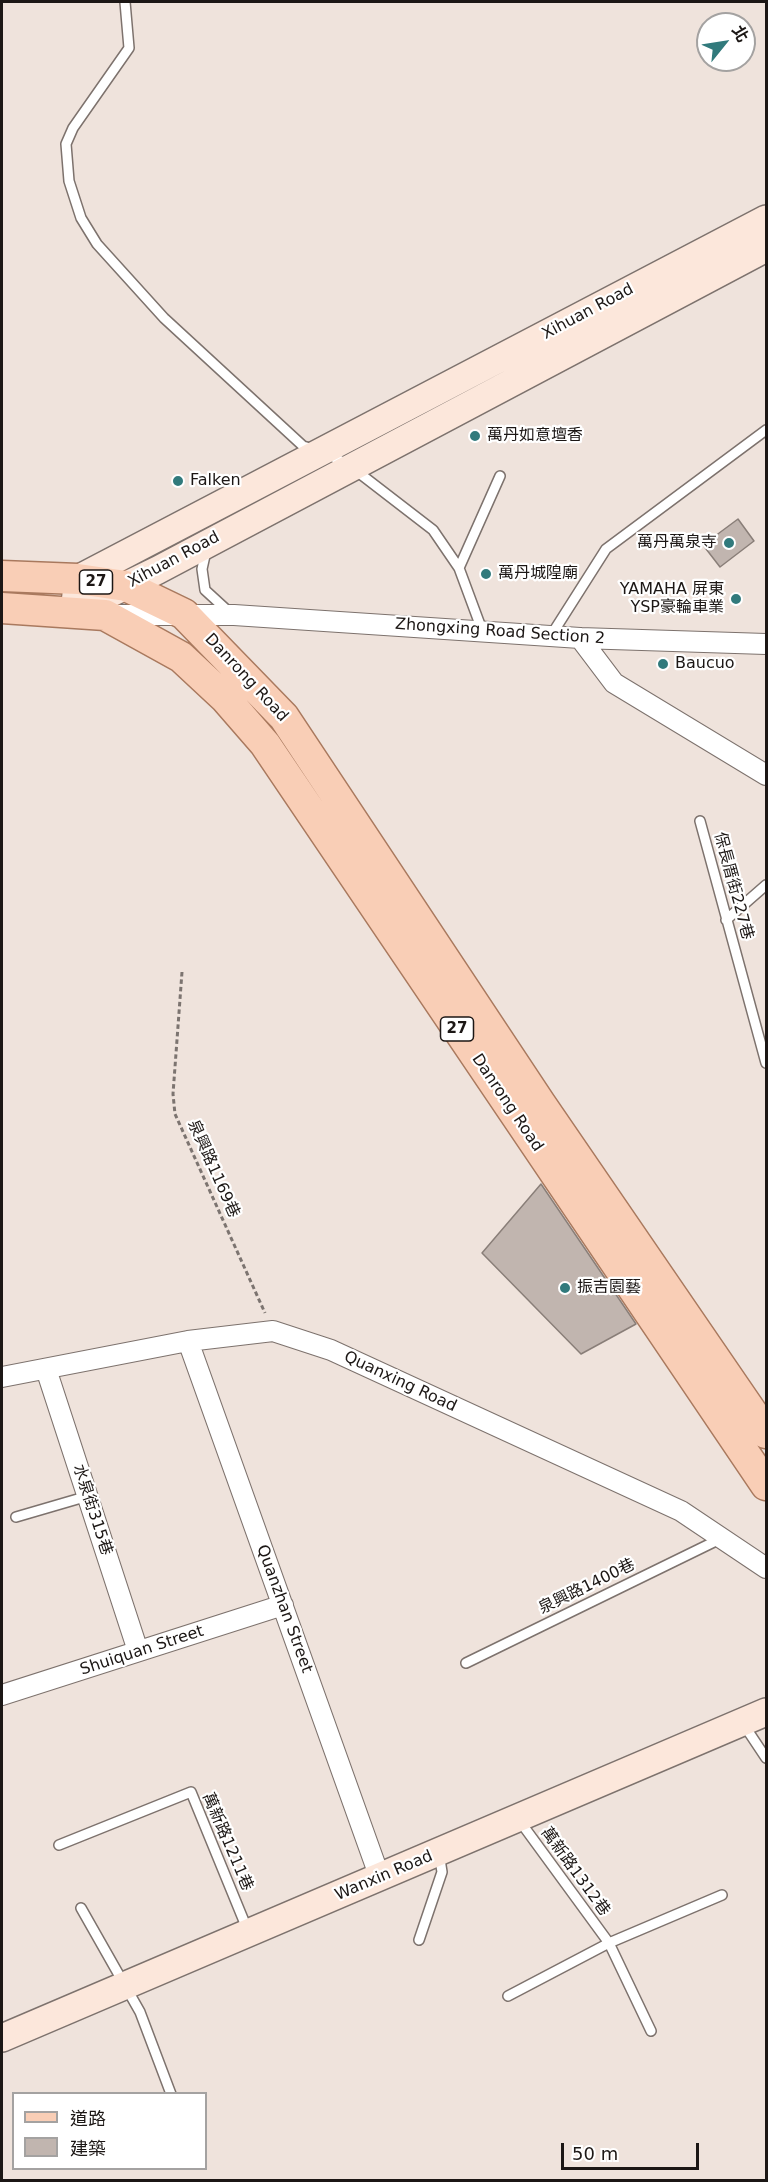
<!DOCTYPE html>
<meta charset="utf-8">
<style>
body{margin:0}
#map{position:relative;width:768px;height:2182px;overflow:hidden;background:#efe3dc;font-family:"DejaVu Sans","Noto Sans TC",sans-serif}
canvas{display:block}
.frame{position:absolute;inset:0;border:3px solid #1c1715;pointer-events:none}
.legend{position:absolute;left:12px;top:2092px;width:195px;height:78px;box-sizing:border-box;background:#fff;border:2px solid #a4a2a1;margin:0;padding:8px 10px;list-style:none;font-size:18px;color:#1c1715}
.legend li{display:flex;align-items:center;gap:12px;height:30px}
.legend b{width:30px;border:2px solid #a4a2a1}
.north{position:absolute;left:696px;top:12px;width:60px;height:60px;box-sizing:border-box;background:#fff;border:2px solid #a4a2a1;border-radius:50%;rotate:60deg;font-size:16px;font-weight:700;line-height:24px;text-align:center;color:#1c1715}
.north::after{content:'';display:block;margin:auto;width:21px;height:27px;background:#317a7c;clip-path:polygon(50% 0,100% 100%,50% 72%,0 100%)}
.scale{position:absolute;left:561px;top:2143px;width:138px;height:27px;box-sizing:border-box;border:3px solid #1c1715;border-top:0;padding-left:8px;font-size:18px;line-height:21px;white-space:nowrap;color:#1c1715;-webkit-text-stroke:4px #fff;paint-order:stroke}
</style>
<div id="map">
<canvas width="768" height="2182"></canvas>
<div class="frame"></div>
<ul class="legend">
<li><b style="height:8px;background:#f9ceb6"></b>道路</li>
<li><b style="height:16px;background:#c1b5af"></b>建築</li>
</ul>
<div class="north">北</div>
<div class="scale">50 m</div>
</div>
<script>
const ctx = document.querySelector('canvas').getContext('2d');
ctx.lineJoin = 'round';
function fill(path, color) {
  ctx.fillStyle = color;
  ctx.fill(path, 'evenodd');
}
function trace(path, color, width, dash) {
  ctx.strokeStyle = color;
  ctx.lineWidth = width;
  ctx.lineCap = dash ? 'butt' : 'round';
  ctx.setLineDash(dash || []);
  ctx.stroke(path);
}
function write(font, color, halo, rows, align = 'center') {
  ctx.font = font + ' "DejaVu Sans","Noto Sans TC",sans-serif';
  ctx.lineWidth = 4.5;
  ctx.setLineDash([]);
  ctx.textBaseline = 'middle';
  ctx.strokeStyle = halo;
  ctx.fillStyle = color;
  for (const [text, x, y, turn = 0] of rows) {
    ctx.save();
    ctx.translate(x, y);
    ctx.rotate((+turn || 0) * Math.PI / 180);
    ctx.textAlign = isNaN(turn) ? turn : align;
    if (halo) ctx.strokeText(text, 0, 0);
    ctx.fillText(text, 0, 0);
    ctx.restore();
  }
}
const building = new Path2D(`
 M738,519L754,541L720,567L703,545Z
 M541,1184L636,1324L581,1354L482,1253Z`);
fill(building, '#c1b5af');
trace(building, '#897e78', 1.5);
const lane = new Path2D(`
 M125,2L129,48L73,128L66,144L69,181L81,218L97,244L164,318L303,446L313,449
 M326,453L350,466L433,530L459,568
 M206,551L202,569L205,590L229,612
 M482,630L459,568L500,476
 M552,634L606,549L766,430
 M700,821L766,1063
 M726,920L766,885
 M16,1517L88,1496
 M466,1663L722,1538
 M744,1725L766,1758
 M519,1820L609,1943L651,2031
 M59,1845L191,1792L248,1931
 M81,1908L140,2012L171,2094
 M419,1940L442,1872L439,1853
 M508,1996L609,1943L722,1895`);
const street = new Path2D(`
 M110,615H234L580,638L766,644
 M580,638L614,683L766,775
 M188,1341L380,1878
 M46,1369L138,1651
 M2,1377L188,1341L273,1331L331,1350L681,1511L766,1568
 M2,1695L283,1605`);
const secondary = new Path2D(`
 M74,611L78,579L766,219
 M74,611L158,570L766,248
 M2,2038L766,1712`);
const primary = new Path2D(`
 M2,576L78,579L126,586L184,614L284,717L540,1103L766,1433
 M2,608L105,615L181,657L225,698L265,744L766,1485`);
trace(lane, '#7d726d', 12);
trace(street, '#7d726d', 22);
trace(secondary, '#7d726d', 30);
trace(primary, '#a9795e', 33);
trace(new Path2D(`
 M182,972L173,1094L175,1114L265,1313`), '#7c7470', 3, [4.5, 3]);
trace(lane, '#fff', 9);
trace(street, '#fff', 20);
trace(secondary, '#fce7db', 27);
trace(primary, '#f9ceb6', 30);
for (const [x, y, r, color] of [
 [475,436,6,"#317a7c"],
 [178,481,6,"#317a7c"],
 [729,543,6,"#317a7c"],
 [486,574,6,"#317a7c"],
 [736,599,6,"#317a7c"],
 [663,664,6,"#317a7c"],
 [565,1288,6,"#317a7c"]
]) {
  const dot = new Path2D();
  dot.arc(x, y, r, 0, 2 * Math.PI);
  ctx.fillStyle = color;
  ctx.fill(dot);
  trace(dot, '#fff', 2);
}
for (const [x, y, w] of [
 [96,582,33],
 [457,1029,33]
]) {
  const box = new Path2D();
  box.roundRect(x - w / 2, y - 12, w, 24, 4.5);
  ctx.fillStyle = '#fff';
  ctx.fill(box);
  trace(box, '#1c1715', 1.5);
}
write('bold 15px', '#1c1715', null, [
 ["27",96,582],
 ["27",457,1029]
]);
write('16px', '#1c1715', '#fff', [
 ["Xihuan Road",588,312,-28],
 ["Xihuan Road",174,560,-28],
 ["Zhongxing Road Section 2",500,632,4],
 ["Danrong Road",246,678,47],
 ["保長厝街227巷",733,886,75],
 ["Danrong Road",507,1103,56],
 ["泉興路1169巷",213,1169,66],
 ["Quanxing Road",400,1382,25],
 ["水泉街315巷",92,1510,72],
 ["泉興路1400巷",587,1587,-26],
 ["Quanzhan Street",284,1609,70],
 ["Shuiquan Street",142,1651,-18],
 ["萬新路1211巷",227,1842,67],
 ["萬新路1312巷",575,1872,54],
 ["Wanxin Road",384,1876,-23]
]);
write('16px', '#1c1715', '#fff', [
 ["萬丹如意壇香",487,436],
 ["Falken",190,481],
 ["萬丹萬泉寺",717,543,"right"],
 ["萬丹城隍廟",498,574],
 ["YAMAHA 屏東",724,590,"right"],
 ["YSP豪輪車業",724,608,"right"],
 ["Baucuo",675,664],
 ["振吉園藝",577,1288]
], 'left');
</script>
